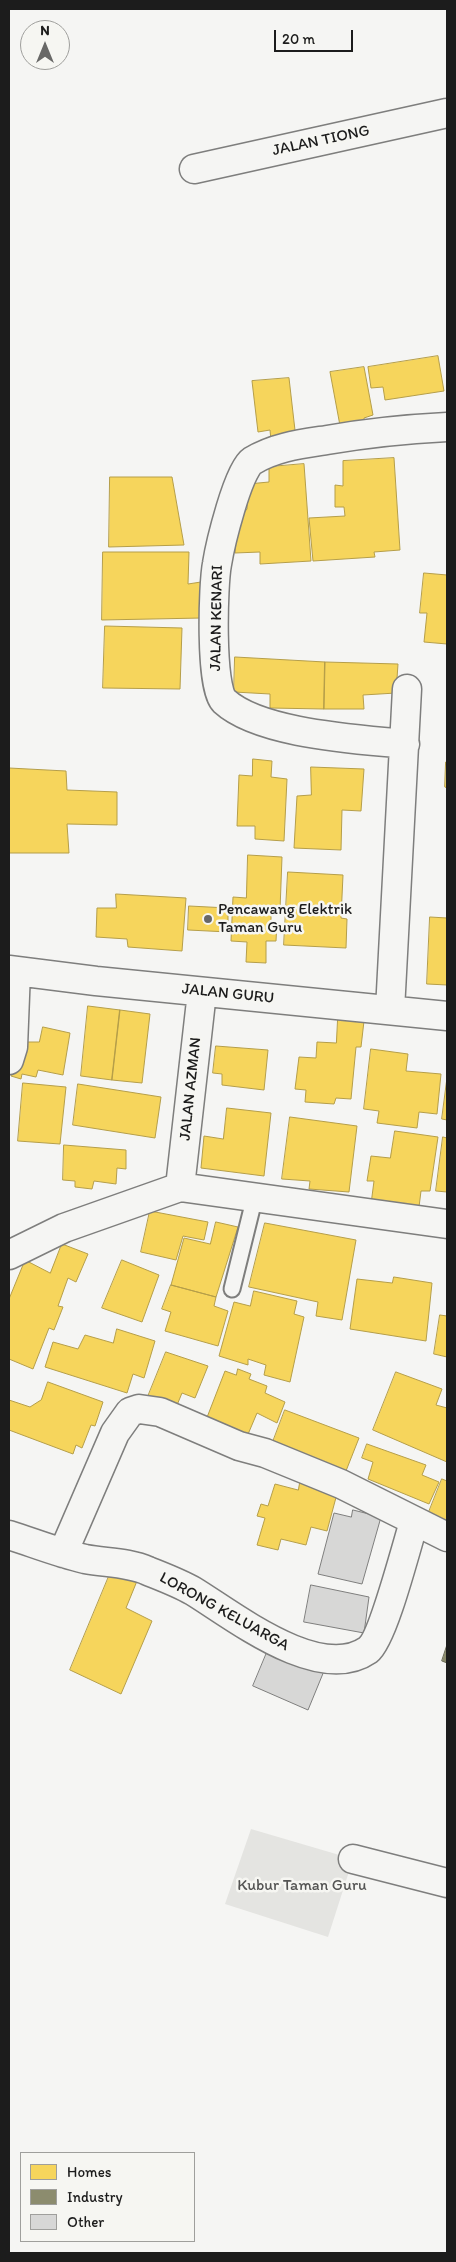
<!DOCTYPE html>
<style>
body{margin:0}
#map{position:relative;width:456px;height:2262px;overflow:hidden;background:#f5f5f3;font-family:Itim,sans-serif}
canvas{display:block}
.frame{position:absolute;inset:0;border:10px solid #1c1c1c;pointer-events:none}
.legend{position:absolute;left:20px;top:2152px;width:175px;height:90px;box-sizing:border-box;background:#f6f6f2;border:1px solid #9f9f9c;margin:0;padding:6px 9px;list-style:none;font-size:15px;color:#1c1c1c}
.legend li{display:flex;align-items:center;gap:10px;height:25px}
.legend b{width:25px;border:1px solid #9f9f9c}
.north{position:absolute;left:20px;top:20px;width:50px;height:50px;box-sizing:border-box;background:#f6f6f2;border:1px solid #9f9f9c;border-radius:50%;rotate:0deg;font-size:14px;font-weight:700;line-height:20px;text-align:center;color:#1c1c1c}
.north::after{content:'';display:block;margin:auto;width:18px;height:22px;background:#686867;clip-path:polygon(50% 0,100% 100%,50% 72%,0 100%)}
.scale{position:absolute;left:274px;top:30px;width:79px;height:22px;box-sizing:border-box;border:2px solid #1c1c1c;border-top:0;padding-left:6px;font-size:15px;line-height:18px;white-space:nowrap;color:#1c1c1c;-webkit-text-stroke:4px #f6f6f2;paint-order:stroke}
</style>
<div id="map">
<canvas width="456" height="2262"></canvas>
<div class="frame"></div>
<ul class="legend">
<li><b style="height:14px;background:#f6d55c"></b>Homes</li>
<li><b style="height:14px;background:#8c8c6e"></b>Industry</li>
<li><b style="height:14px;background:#d7d7d6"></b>Other</li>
</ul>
<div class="north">N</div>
<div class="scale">20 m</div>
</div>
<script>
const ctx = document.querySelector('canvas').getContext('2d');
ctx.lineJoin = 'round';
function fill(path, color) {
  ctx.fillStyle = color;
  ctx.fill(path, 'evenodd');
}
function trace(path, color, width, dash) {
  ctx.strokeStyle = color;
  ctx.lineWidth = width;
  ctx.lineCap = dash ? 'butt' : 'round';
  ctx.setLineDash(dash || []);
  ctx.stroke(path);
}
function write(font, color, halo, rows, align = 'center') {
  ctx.font = font + ' Itim,sans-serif';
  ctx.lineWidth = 5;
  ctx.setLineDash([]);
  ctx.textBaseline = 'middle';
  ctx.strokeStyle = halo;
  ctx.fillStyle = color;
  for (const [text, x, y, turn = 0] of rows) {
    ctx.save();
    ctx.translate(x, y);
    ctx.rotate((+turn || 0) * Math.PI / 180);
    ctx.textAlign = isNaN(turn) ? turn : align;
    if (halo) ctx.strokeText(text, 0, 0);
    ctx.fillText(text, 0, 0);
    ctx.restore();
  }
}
fill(new Path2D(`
 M251,1829L353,1859L328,1937L225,1904Z`), '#e4e4e1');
const homes = new Path2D(`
 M438,356L444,391L385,400L383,387L371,388L368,367Z
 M364,367L373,415L364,418L365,427L341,431L330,372Z
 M289,378L296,439L271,441L270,430L258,432L252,381Z
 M394,458L400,550L374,552L375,557L313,561L309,518L345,516L344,507H335V485L343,486V461Z
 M304,464L311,561L260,564V552L235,553V535H238V520L247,509L248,484L269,482V467Z
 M110,477H172L184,545L109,547Z
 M103,552H189L188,584L201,582L202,618L102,620Z
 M424,573L447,575V644L424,642L427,613H420Z
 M105,626L182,628L180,689L103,688Z
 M235,657L325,662L324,709L270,708V694L234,692Z
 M325,662L398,664L396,693L363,695L364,709H324Z
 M253,759L272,761L271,777L287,779L284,841L255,839V826H237L239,775L252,776Z
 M446,762H447V788L445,787Z
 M311,767L364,769L361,811L342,810L341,850L294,848L297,796L311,795Z
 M9,768L66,771L67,790L117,792V825L67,824L69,853H9Z
 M248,855L282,857L280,910L271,909V921L277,922L276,941H266V963L246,962L247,942L231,941L233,897L246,898Z
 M288,872L343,875L341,918L347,919L346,948L284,945Z
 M116,894L186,898L182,951L128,947L127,939L96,937L97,908H116Z
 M189,906L228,908V932L188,930Z
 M430,917L447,918V985L427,984Z
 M88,1006L120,1010L112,1080L81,1076Z
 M120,1010L150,1014L142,1083L112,1080Z
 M338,1019L364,1021L361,1047H356L351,1099L336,1098L334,1104L305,1102L306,1090L295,1089L299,1057L316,1058L317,1042L336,1043Z
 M43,1027L70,1033L63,1075L38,1070L36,1077L22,1074L21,1079L11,1076L16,1054L24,1042H39Z
 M216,1046L268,1050L264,1090L222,1085V1074L213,1073Z
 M371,1049L408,1054L406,1071L441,1074L437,1114L419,1112L417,1128L377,1123L379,1111L364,1109Z
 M447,1078V1120L442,1119Z
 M23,1083L66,1087L60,1144L18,1141Z
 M78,1084L161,1097L155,1138L73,1125Z
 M227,1108L271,1113L264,1176L201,1168L204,1136L223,1139Z
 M290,1117L357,1126L349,1192L309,1189L310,1181L282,1179Z
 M395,1131L438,1137L430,1191H421L418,1215L371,1204L374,1181H367L371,1156L390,1158Z
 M443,1137L447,1138V1192L436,1191Z
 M64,1145L126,1150V1169L117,1168L116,1184L94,1181L92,1189L75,1187V1181L63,1180Z
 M150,1211L208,1222L204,1240L183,1236L176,1260L141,1252Z
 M216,1222L238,1227L216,1297L171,1285L184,1238L210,1244Z
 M265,1223L356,1240L342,1320L316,1316L318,1302L249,1287Z
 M62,1244L88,1254L76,1282L68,1278L58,1306L63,1307L54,1330L49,1328L33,1369L9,1359V1299L25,1260L50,1273Z
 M122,1260L159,1275L142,1322L102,1308Z
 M394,1277L432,1283L426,1341L350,1329L357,1279L392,1283Z
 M171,1285L216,1297L214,1306L228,1311L218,1346L165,1331L171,1312L162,1309Z
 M254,1291L297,1301L294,1314L304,1317L290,1382L264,1375L266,1365L248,1359V1365L219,1356L234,1302L250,1306Z
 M440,1315L447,1316V1357L434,1354Z
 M117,1329L155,1341L144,1378L133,1374L127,1393L45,1367L53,1342L78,1349L85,1335L113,1343Z
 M166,1352L208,1366L195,1398L182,1393L175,1410L147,1399Z
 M238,1369L251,1374L249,1379L267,1386L265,1393L285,1402L277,1423L257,1413L246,1439L206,1420L225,1371L236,1375Z
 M396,1372L442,1389L436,1405L447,1408V1462L373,1430Z
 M48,1382L103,1402L95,1426L91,1425L82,1448L76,1445L73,1454L9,1430V1400L30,1407L41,1400Z
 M285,1410L359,1438L344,1476L271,1447Z
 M367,1444L426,1465L422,1475L439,1482L429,1504L368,1479L373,1462L362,1458Z
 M301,1477L338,1490L327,1531L311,1527L306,1545L281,1539L278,1550L257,1545L265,1518L257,1516L261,1504L268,1506L275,1484L298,1490Z
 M442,1479L447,1481V1531L425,1522Z
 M112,1569L137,1581L126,1608L152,1621L121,1694L70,1670Z`);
fill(homes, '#f6d55c');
trace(homes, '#b59e49', 1);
const industry = new Path2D(`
 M447,1645V1663L442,1661Z`);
fill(industry, '#8c8c6e');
trace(industry, '#6a6a55', 1);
const building = new Path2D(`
 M353,1510L381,1517L362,1584L318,1574L334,1513L351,1517Z
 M311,1585L369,1597L364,1633L304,1622Z
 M268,1650L324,1671L308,1710L253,1686Z`);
fill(building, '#d7d7d6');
trace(building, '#7e7e7d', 1);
const lane = new Path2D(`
 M232,1289L255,1196`);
const street = new Path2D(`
 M194,169L447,113
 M405,744C357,739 260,734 224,701C210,688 213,584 217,564C220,545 238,470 252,461C275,447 301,444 327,440C367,433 407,429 447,427
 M9,970L96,981L447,1016
 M390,1010L407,689
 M9,1060L13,1047L16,971
 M180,1187L202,992
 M9,1255L64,1228L180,1187L447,1224
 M9,1535C34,1543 59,1553 85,1559C106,1563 128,1562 148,1571C163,1577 179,1583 193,1591C234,1616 319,1684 368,1650C383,1639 407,1544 414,1522
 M63,1553L115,1433L130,1412L139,1409L160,1412L239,1446L265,1453L341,1484L447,1537
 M353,1859L447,1883`);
trace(lane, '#7e7e7d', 19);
trace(street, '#7e7e7d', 31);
trace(lane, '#f5f5f3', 15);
trace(street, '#f5f5f3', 28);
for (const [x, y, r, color] of [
 [208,919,5,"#686867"]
]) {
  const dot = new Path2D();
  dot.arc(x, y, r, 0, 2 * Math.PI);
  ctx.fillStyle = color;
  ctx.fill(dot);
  trace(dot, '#f6f6f2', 2);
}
write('16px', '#1c1c1c', '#f6f6f2', [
 ["JALAN TIONG",321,141,-12],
 ["JALAN KENARI",217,618,-89],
 ["JALAN GURU",228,994,6],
 ["JALAN AZMAN",191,1089,-84],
 ["LORONG KELUARGA",224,1612,29]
]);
write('16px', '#1c1c1c', '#f6f6f2', [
 ["Pencawang Elektrik",218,910],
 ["Taman Guru",218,928]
], 'left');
write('16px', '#545453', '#f6f6f2', [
 ["Kubur Taman Guru",302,1886]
]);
</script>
